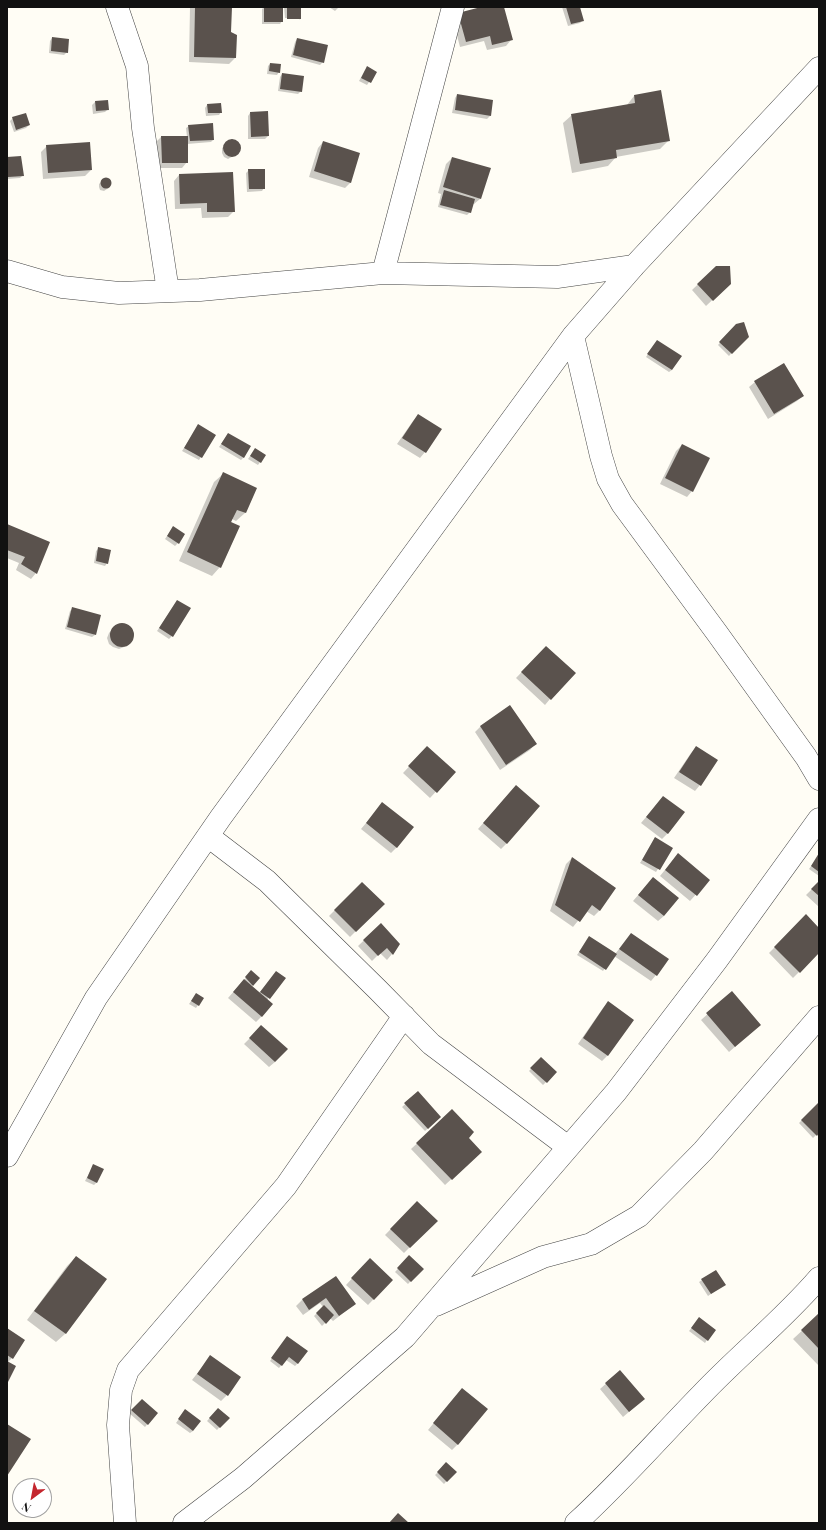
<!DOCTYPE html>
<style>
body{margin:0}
#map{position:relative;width:826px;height:1530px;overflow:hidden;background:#fffdf5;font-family:"Playfair Display",serif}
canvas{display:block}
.frame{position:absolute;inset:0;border:8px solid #111;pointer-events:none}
.north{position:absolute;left:12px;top:1478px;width:40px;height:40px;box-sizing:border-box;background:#fff;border:1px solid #a0a0a0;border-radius:50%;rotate:212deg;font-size:11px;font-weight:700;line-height:16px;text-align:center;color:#111}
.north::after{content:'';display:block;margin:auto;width:14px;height:18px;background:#c4262e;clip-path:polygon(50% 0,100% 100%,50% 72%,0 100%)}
</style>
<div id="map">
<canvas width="826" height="1530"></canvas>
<div class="frame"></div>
<div class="north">N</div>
</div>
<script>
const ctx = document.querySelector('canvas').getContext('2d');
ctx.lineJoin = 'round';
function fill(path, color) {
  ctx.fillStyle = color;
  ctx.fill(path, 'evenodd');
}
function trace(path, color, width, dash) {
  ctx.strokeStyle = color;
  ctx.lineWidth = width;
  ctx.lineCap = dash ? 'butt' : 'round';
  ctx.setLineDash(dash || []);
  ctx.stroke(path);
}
fill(new Path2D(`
 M190,7H231L230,32L235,58L229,64L189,62Z
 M264,7H282V21L280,24H262V9Z
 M284,7H300V18L299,20V18H285Z
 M329,7H339L335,11Z
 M485,7H502L511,40L506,46L487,50L484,41L460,47L453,20Z
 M562,7H578L583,20L580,23L568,26Z
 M52,38L67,52L64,55L49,53L50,41Z
 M297,39L323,62L320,65L291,57L295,42Z
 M270,64L279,72L277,75L267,74L268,66Z
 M365,70L376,72L367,85L359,81Z
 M282,74L301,91L298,94L278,91L280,77Z
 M457,95L492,101L490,116L487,119L452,113L455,98Z
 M634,96L669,140L660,149L616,157L608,166L572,173L563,123L572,115L627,105Z
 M107,101L108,109L105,112L93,114L92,105L95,102Z
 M207,105L221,112L219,115L206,116L205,108Z
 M250,113L268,136L265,139H248V116Z
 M13,118L29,125L26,128L14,132L10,121Z
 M189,126L213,140L211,142L187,144V162L182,168H156L155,143L161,137H187L186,128Z
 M232,141L236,142L239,145V153L228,159L224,157L222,153V148Z
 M323,142L351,182L345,188L309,177L318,148Z
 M89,143L91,170L85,176L43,179L41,152L47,146Z
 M20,157L23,175L20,178L7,179V158Z
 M452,158L480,199L474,204H472L470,212L467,215L438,207L441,194L438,193L446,164Z
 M249,170L264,188L262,191L247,192L246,173Z
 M179,175L234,211L228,217L202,218L201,208L175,209L174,181Z
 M104,179L109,180L111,182L110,187L104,191L100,190L99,187V184Z
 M716,267L723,290L706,306L692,290Z
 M736,325L747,336L729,356L718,345Z
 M657,341L672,370L669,372L646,357Z
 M755,382L803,396L797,401L768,419L749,387Z
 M418,415L425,452L420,458L397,444L413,421Z
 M198,426L201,457L199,460L182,451Z
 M228,434L244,457L241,460L219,447Z
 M682,445L692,491L687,497L660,484L676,451Z
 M255,449L265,455L258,465L248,459Z
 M223,474L255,488L245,513L236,521L232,519L220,567L212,576L179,561L214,482Z
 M7,525L36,573L31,579L16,570L19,563L7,558Z
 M171,530L178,543L175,546L165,539Z
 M99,548L107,563L105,566L94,563L96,551Z
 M177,601L172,636L169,639L157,631Z
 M73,608L95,635L92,637L65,629L70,611Z
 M121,624L127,625L131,629L132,634L131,640L124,647L119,649L113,647L109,644L107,638L109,633L113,628L116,625Z
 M540,653L550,699L545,705L516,678Z
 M481,726L535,744L530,750L500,770L475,732Z
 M696,747L700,785L695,791L674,778L691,753Z
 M422,753L454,772L430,798L403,773Z
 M516,786L507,843L501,849L478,829Z
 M663,797L668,833L662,839L641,823Z
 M377,810L397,847L391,853L361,829Z
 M655,838L671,848L656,872L640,863Z
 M819,855V876L809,869Z
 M572,858L615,888L599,911L594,916L586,911L573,927L550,911L566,864Z
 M673,860L709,880L690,901L660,876Z
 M653,878L664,916L658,921L633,901Z
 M819,882V907L806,895Z
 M362,883L383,904L350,937L329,916Z
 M806,916L819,929V952L793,978L769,953Z
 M381,924L399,944L392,954L387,960L380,953L372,961L358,946Z
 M631,934L656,975L651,981L614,956L603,971L577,955L587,940L615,954Z
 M251,972L259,978L251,986L259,993L274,975L284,978L267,1000L262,1016L256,1022L228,998Z
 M731,993L760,1025L729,1052L701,1020Z
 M196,994L203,998L196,1008L189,1004Z
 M608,1003L633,1020L607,1056L602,1061L578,1044L603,1008Z
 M256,1032L275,1062L269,1067L244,1044Z
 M541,1058L556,1072L543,1085L529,1071Z
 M417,1093L440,1117L425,1131L402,1107Z
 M819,1103V1132L813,1138L799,1123Z
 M452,1111L467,1138L481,1152L445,1185L411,1149Z
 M93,1166L97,1182L94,1185L85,1181Z
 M417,1202L436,1221L404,1253L385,1235Z
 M76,1257L105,1279L65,1334L56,1342L27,1320L67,1266Z
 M409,1257L422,1269L408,1284L395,1272Z
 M370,1259L392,1280L368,1305L346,1285Z
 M336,1277L355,1304L333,1321L330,1318L322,1326L314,1316L323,1307L320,1303L303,1315L296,1306L302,1300Z
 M702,1280L724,1285L708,1296L699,1282Z
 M819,1315V1366L793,1339Z
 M697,1321L707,1340L705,1343L689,1331Z
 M7,1330L12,1358L8,1362L7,1382Z
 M285,1340L298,1363L295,1366L286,1360L279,1368L270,1361Z
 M210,1357L227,1395L221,1401L192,1380Z
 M620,1371L644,1399L623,1417L600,1389Z
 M457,1395L458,1444L452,1450L428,1430Z
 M142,1400L157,1413L145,1427L129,1413Z
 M218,1409L228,1418L217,1430L207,1421Z
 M183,1413L193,1431L190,1433L176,1423Z
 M446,1464L455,1472L444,1484L435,1475Z`), '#0003');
fill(new Path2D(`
 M195,7H232L231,32L237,35L236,58L194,57Z
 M264,7H283V22H264Z
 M287,7H301V19H287Z
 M481,7H504L513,40L492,45L490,36L466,42L458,13Z
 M566,7H580L584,21L571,24Z
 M52,37L69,39L68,53L51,51Z
 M297,38L328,45L324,63L293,55Z
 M270,63L281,64L280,73L269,71Z
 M367,66L377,72L371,83L361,78Z
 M282,73L304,76L302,92L280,89Z
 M661,90L670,141L616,150L617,158L580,164L571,114L635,103L634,95Z
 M457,94L493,100L491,116L455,110Z
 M108,100L109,110L96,111L95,101Z
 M221,103L222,113H208L207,104Z
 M268,111L269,136L251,137L250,112Z
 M26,113L30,125L16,130L12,117Z
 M213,123L214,140L190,141L188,125Z
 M161,136H188V163H162Z
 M223 148a9 9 0 1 1 18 0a9 9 0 1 1-18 0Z
 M323,141L360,153L351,183L314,171Z
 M90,142L92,170L48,173L46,145Z
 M21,156L24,176L8,177L7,157Z
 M452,157L491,168L481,199L443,187Z
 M248,169H265V189H249Z
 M233,172L235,212H207V203L180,204L179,174Z
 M100.5 183a5.5 5.5 0 1 1 11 0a5.5 5.5 0 1 1-11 0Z
 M444,190L475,199L471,213L440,205Z
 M716,266H730L731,284L713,301L697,284Z
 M744,322L749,337L732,354L719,342L736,324Z
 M657,340L682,356L672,370L647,354Z
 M784,363L804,396L774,414L754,381Z
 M418,414L442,429L426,453L402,438Z
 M198,424L216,435L202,458L184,448Z
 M228,433L251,446L244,458L221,444Z
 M682,444L710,458L693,492L665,478Z
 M255,448L266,455L261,463L250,456Z
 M223,472L257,488L246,513L237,510L231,522L240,526L221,568L187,552Z
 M7,524L50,542L37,574L21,564L25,557L7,550Z
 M173,526L185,534L179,544L167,536Z
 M98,547L111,550L108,564L96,561Z
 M177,600L191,608L173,637L159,628Z
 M72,607L101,615L96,635L67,627Z
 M110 635a12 12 0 1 1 24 0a12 12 0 1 1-24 0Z
 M546,646L576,673L551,700L521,672Z
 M510,705L537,744L506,765L480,726Z
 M427,746L456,772L437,793L408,766Z
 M696,746L718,760L701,786L679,772Z
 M516,785L540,806L507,844L483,823Z
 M663,796L685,812L668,834L646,817Z
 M382,802L414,827L397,848L366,823Z
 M655,837L673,848L660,870L642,860Z
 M678,853L710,880L697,896L665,870Z
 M819,853V872L811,866Z
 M572,857L616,888L600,911L592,905L580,922L555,905Z
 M653,877L679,898L664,916L638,895Z
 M819,881V896L811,889Z
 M362,882L385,904L356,932L334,910Z
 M806,914L819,928V953L800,973L774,947Z
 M381,923L400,944L393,955L387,948L378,956L363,940Z
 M631,933L669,959L657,976L619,949Z
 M589,936L617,954L606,970L579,952Z
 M251,970L260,978L253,986L245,977Z
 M276,971L286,978L270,999L260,992Z
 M244,979L273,1004L262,1017L233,992Z
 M732,991L761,1025L735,1047L706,1013Z
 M196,993L204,998L199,1006L191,1001Z
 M608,1001L634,1020L608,1056L583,1038Z
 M261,1025L288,1049L275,1062L249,1038Z
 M541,1057L557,1072L547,1083L530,1068Z
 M418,1091L441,1117L428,1129L404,1103Z
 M819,1102V1133L817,1136L801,1120Z
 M452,1109L474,1132L469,1138L482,1152L452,1180L416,1143Z
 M93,1164L104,1169L97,1183L87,1178Z
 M417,1201L438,1221L410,1248L390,1229Z
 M409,1255L424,1269L411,1282L397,1268Z
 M76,1256L107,1279L66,1334L34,1311Z
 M370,1258L393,1280L374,1300L351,1278Z
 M716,1270L726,1285L711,1294L701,1279Z
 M336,1276L356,1304L339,1316L326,1298L309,1310L302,1299Z
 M324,1305L334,1315L326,1324L316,1313Z
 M819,1313V1349L801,1330Z
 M699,1317L716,1330L708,1341L691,1328Z
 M7,1328L25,1340L13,1359L7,1355Z
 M287,1336L308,1351L298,1364L289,1357L282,1366L271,1358Z
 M210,1355L241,1377L228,1396L197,1374Z
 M7,1361L16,1366L7,1384Z
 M620,1370L645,1399L629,1412L605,1383Z
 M462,1388L488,1409L458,1445L433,1423Z
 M142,1399L158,1413L148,1425L131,1410Z
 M218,1408L230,1418L220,1428L209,1418Z
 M185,1409L201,1421L193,1431L178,1419Z
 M7,1424L31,1439L7,1476Z
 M446,1462L457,1472L447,1482L437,1472Z
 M398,1513L409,1523H389Z`), '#5a524d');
const minor = new Path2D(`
 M117,7L137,66L143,128L168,291
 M7,271L62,287L119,293L200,290L383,273L557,277L634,266
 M383,273L453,7
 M573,336L601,456L608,479L622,504L717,633L806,757L819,779
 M208,836L267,881L378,990L431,1044L568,1147
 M7,1156L96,998L221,817L573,336L634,266L819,68
 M436,1305L543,1257L591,1244L639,1216L703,1151L819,1017
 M125,1523L118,1425L121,1390L128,1370L286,1186L404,1016
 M184,1523L243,1478L405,1337L616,1092L717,960L819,819
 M576,1523C621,1482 660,1437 702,1394C740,1354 783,1320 819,1278`);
trace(minor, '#444', 23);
trace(minor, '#fff', 22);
</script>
